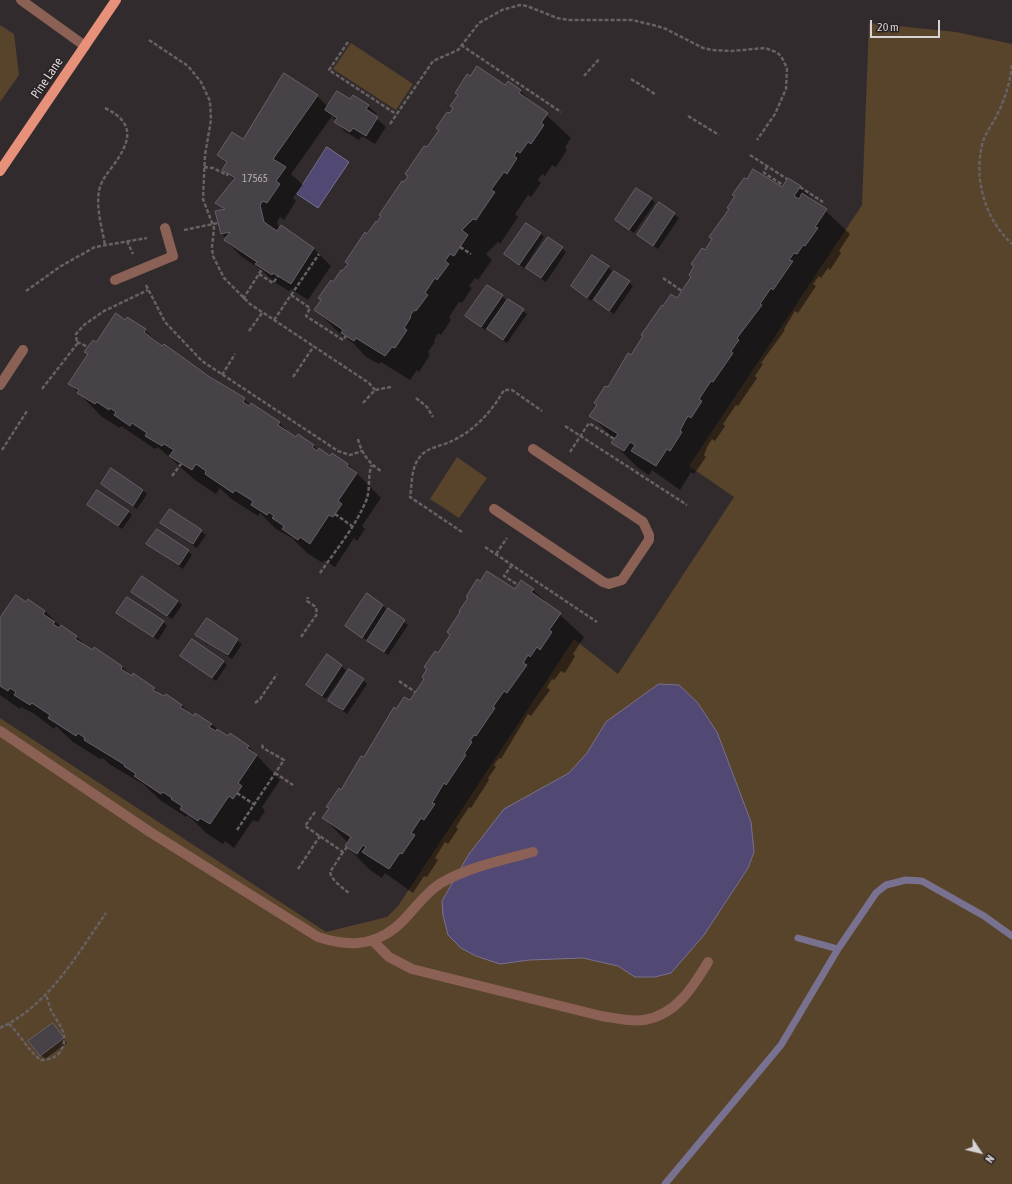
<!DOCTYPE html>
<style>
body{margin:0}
#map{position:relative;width:1012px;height:1184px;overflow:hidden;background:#322b2d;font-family:"Asap Condensed",sans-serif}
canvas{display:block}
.north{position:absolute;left:960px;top:1132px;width:40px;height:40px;-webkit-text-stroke:3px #282123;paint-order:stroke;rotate:125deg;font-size:11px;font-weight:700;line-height:16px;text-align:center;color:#d7d2d4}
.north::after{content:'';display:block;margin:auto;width:14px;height:18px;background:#d7d2d4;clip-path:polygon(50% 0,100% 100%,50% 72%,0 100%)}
.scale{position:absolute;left:870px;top:20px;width:70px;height:18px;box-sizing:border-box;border:2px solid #d7d2d4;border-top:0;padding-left:5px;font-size:12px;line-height:14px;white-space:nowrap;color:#d7d2d4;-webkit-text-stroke:3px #282123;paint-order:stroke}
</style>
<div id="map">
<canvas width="1012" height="1184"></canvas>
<div class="north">N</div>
<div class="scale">20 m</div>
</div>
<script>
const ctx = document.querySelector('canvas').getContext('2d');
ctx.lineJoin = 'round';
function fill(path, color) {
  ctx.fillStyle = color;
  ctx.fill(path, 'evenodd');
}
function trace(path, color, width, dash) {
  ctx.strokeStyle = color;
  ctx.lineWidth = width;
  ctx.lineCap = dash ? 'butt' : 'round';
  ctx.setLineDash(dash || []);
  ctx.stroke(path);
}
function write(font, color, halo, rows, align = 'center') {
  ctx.font = font + ' "Asap Condensed",sans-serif';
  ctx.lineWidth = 3;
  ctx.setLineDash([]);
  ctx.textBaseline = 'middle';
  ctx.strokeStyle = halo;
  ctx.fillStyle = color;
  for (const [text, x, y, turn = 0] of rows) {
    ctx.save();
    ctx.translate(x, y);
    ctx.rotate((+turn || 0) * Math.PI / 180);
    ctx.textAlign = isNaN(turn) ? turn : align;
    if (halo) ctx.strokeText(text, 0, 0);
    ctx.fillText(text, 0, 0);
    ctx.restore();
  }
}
fill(new Path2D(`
 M869,23L956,32L1012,44V1184H0V718L326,932L387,917L398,906L574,639L618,674L734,497L689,466L862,205Z
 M0,25L14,34L19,75L0,102Z
 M351,43L413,84L396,110L333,69Z
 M457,457L487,478L459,518L430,499Z`), '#58432b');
const water = new Path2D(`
 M327,147L349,162L318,208L297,194Z
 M659,684L679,685L697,702L717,732L751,822L754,852L748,868L704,935L671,973L655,977H635L618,966L583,958L529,960L500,964L476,956L461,948L448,935L443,915L442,901L469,854L504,809L569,773L587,753L606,722Z`);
fill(water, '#514873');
trace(water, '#797190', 1);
fill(new Path2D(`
 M284,74L317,96L328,107L350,100L368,106L377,114L375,117L386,127L375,144L362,136L359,140L344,131L332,116L291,174L303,185L293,198L296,201L284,220L280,217L277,222L279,230L281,227L314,249L331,266L308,300L291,289L289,291L273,281L262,270L242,257L225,240L226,238L222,234L224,210L216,203L234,180L224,169L227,164L218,155L243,140Z
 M505,87L520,91L571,138L565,147L567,150L556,167L552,165L545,176L542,174L538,180L541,183L531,197L528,195L515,214L518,217L500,244L498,242L486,254L492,260L478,280L475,278L469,286L472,288L462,303L459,302L449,317L451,320L441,335L438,333L434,341L435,342L428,352L430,355L419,372L417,370L410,380L381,362L379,364L366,357L353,343L340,334L316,310L367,235L382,217L450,115Z
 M800,187L850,234L839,251L841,253L830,270L828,268L821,278L819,276L813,284L816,286L798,313L795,311L784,329L785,330L761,363L763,364L755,376L757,378L738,406L736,405L723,424L725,426L715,441L712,439L708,445L704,455L706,457L694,474L691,472L680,490L652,470L649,475L637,467L613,443L615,440L591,416L631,356L677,299L692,277L736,197L733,194Z
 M651,198L655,203L634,233L616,220Z
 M659,203L679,218L658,249L642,239Z
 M540,233L544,237L524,268L505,254Z
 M562,248L566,252L546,282L527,268Z
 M608,267L612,271L591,301L572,286Z
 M629,282L633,286L614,314L595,300Z
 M502,296L506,300L485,330L467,316Z
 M508,300L527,314L507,343L488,329Z
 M125,321L145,330L161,346L164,345L244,399L251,406L280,423L291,435L313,445L318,451L348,464L381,498L362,526L365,529L357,541L354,538L335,567L324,560L323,563L307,553L292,538L276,529L260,513L258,516L230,498L220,488L216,494L195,480L158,447L155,449L121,426L120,428L102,417L69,383L89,355L86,352Z
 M102,484L143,490L147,494L137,509Z
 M88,505L128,511L132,515L122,529Z
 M170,510L206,535L197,548L161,523Z
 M147,544L188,551L192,555L183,569Z
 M515,590H533L584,637L573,654L575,656L565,673L561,671L554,680L552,679L547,687L550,690L531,716L528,714L501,759L499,758L494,765L496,767L488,778L489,780L471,808L469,807L456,827L458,829L448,844L445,842L435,858L438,860L427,877L424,876L413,893L385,873L382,878L370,870L346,846L348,843L324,818L397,710L410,702L425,679L438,654ZM557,617H559L547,634L545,633Z
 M132,592L178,601L182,605L172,619Z
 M26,603L45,611L61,627L76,636L89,649L122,667L132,677L154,688L162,696L181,705L193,716L211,724L229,738L248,746L280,780L262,807L265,811L258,822L253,820L234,848L225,841L223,844L206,833L191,818L187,815L186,817L160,800L143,784L109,764L103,758L100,759L73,742L56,726L54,729L33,713L21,707L20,709L0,695V620Z
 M383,606L408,625L388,655L347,626Z
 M118,613L163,622L167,626L158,640Z
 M207,619L242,644L232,659L196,635Z
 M181,656L223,661L227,665L216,681Z
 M327,656L346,670L326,699L307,685Z
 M363,680L367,684L347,714L330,701Z
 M57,1028L67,1043L45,1059L41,1055Z`), '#0007');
trace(new Path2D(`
 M798,938L838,949
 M665,1184L781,1045L838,949L876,893L886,885L906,880L922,881L984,916L1012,936`), '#797190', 7);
const building = new Path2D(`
 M477,66L505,85L508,81L521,90L519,93L548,113L541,123L544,125L531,144L528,142L520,153L517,151L514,156L517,158L507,174L504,172L491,190L495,192L476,220L473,219L462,230L468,235L454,256L450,254L445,261L449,264L437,280L435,278L425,293L428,295L416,311L414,310L410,316L411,317L404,328L407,330L395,348L392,347L385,356L356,338L354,341L341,333L343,330L314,310L321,300L318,298L331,280L333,282L341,270L342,271L348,264L345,262L365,232L367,234L376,221L377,222L381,216L379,215L402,181L404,182L408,176L405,174L424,146L427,147L439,130L436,128L447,112L450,113L453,108L450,106L458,95L455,93L467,74L470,76Z
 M284,73L318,95L273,159L286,167L276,181L280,184L267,203L263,201L260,205L264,222L277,231L281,225L314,248L291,284L273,273L272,275L255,264L257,262L224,240L230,232L221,234L215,211L225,209L215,203L235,178L222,170L227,162L217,155L232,132L243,139Z
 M337,91L350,99L353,95L369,105L366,109L378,117L366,136L353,128L350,132L334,122L337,118L325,110Z
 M753,169L782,187L788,178L801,186L794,196L799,199L802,193L827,209L815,227L818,228L805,246L803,245L797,254L794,253L789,260L793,261L773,290L771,288L760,304L762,305L737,338L739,340L731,351L733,353L713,382L711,381L699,399L702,401L691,418L688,416L685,421L680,431L682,432L670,451L667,449L656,466L631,451L635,445L630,442L624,451L611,443L618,434L589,416L597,405L594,403L605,386L608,387L628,353L631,355L643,336L641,335L662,305L663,306L671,294L677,298L691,277L689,275L694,266L691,264L702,248L705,250L712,239L709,237L729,209L727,208L735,196L732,195L744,178L747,179Z
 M636,188L652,198L629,230L615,220Z
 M659,202L675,213L653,246L637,235Z
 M526,223L541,233L519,265L504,254Z
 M548,237L563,247L541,278L526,268Z
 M592,255L609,266L587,298L571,286Z
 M614,271L630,281L609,311L594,300Z
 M487,285L503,295L481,327L465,316Z
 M508,299L524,309L503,340L487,329Z
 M116,313L125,320L127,317L146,329L144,332L154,340L162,346L164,344L210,377L245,398L243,402L249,406L251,403L280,422L278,425L296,437L298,434L314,445L312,447L317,451L319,448L330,456L332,453L348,464L347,466L357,473L338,501L342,504L335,514L333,517L329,515L310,544L300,537L298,540L282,529L284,526L272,518L274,516L269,512L267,515L251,505L253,501L235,490L233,493L205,474L206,471L196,464L192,470L169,456L174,450L164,444L162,446L145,436L147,433L132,423L130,426L114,415L116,412L110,408L109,410L97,402L95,404L77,393L79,390L68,384L88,354L84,352L93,340L96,342Z
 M111,468L143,490L133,506L101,484Z
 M97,490L129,511L118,526L87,505Z
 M170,509L202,530L193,544L160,523Z
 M157,529L189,550L179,565L146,544Z
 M487,571L515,589L521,580L534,589L531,592L561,613L549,630L552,632L540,650L537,647L530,657L528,655L523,663L527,665L507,693L504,691L493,707L495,708L476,736L474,735L470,741L472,742L464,754L466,755L446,785L444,783L432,803L435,804L424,820L421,818L411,833L415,835L402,854L400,853L389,869L362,852L366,847L363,845L357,854L345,846L351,837L322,818L329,808L326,807L339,788L341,790L361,756L364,757L394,707L396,709L404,697L410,700L424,679L422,677L427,669L424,667L435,651L438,653L450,635L447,632L460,612L459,611L468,598L466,597L477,579L480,581Z
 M142,576L178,601L167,616L131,592Z
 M367,593L383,605L362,638L345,626Z
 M16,595L26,602L28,599L45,611L43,614L55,622L53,624L59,628L61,625L77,636L75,639L93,650L94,647L122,666L121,669L132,676L133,673L155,688L153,690L164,696L166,694L182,705L180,707L194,716L195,713L212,724L209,727L216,731L217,729L228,736L230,733L249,746L247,748L257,755L238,783L242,786L233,799L229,796L210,824L200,818L198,821L180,809L182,806L171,799L172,798L163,792L161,794L134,776L136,774L124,766L125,765L84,740L85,738L78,733L76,736L48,718L50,715L32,703L30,705L14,695L16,692L10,688L8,691L0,686V618Z
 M127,597L164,621L153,637L116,613Z
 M388,608L405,620L384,652L367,641Z
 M207,618L238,639L228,655L195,635Z
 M192,639L224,661L212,678L180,656Z
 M327,654L342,665L322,696L306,685Z
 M349,669L364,679L343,710L328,701Z
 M53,1023L64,1038L40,1056L28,1041Z`);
fill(building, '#474247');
trace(building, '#666066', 1);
trace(new Path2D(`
 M149,40L188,66L201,82L210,101L211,120L205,155L203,199L214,228L212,247L213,256L224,278L250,304L369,383L375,390
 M348,42L329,70L396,114
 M461,45L561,112
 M1012,65C1010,83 1005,99 997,115C992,125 984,135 982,145C974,181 985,219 1012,244
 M584,76L600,58
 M631,79L655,94
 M105,108C136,123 131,142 112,167C106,175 101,181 99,191C96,208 102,228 105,245
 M688,116L719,135
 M390,124L433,61L458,50L479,23L502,10L520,5L527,6L557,18L569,20H632L657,26L666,29L703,48L712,50L731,51L765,48L776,52L781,56L787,68L786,89L775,114L757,140
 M750,155L787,179
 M767,166L764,173L783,185
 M204,167L213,168L227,175L228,173
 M800,187L823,202
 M184,230L218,223
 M127,241L133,254
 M460,247L471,254
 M259,274L273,283L278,276
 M663,278L682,291
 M146,285L165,322L202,361L338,451L350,455L362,451
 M26,291L61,266L95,247L147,238
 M291,295L310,308L306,316L343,340L346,336
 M243,299L262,269
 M274,320L319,254
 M249,331L262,313
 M77,342L88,347
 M222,375L235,354
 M293,377L314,346
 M42,389L77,344L76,334L84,325L104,311L148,290
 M416,398L427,407L433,417
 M363,403L375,390L391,387
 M565,426L687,505
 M358,439C361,452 369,464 381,471
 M2,450L27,411
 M570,452L589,423L614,439
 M172,476L181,464
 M335,514L352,526
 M462,532L410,497C412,485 411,468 419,458C426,447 443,446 454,440C476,429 492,411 504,390H512L542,411
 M485,547L597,622
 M496,554L507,538
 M512,565L504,576L518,585
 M320,573C336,550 355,527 366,501C371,489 367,475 372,465
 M301,637L317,614L316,607L307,601L308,597
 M399,681L415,692
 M255,703L260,699L277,674
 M275,773L293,785
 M237,793L255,805
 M315,812L305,826L343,852L347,847
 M237,830L284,760L263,748L262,744
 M343,852L330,872C332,881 342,887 349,893
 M298,869L320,836
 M9,1024C21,1035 28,1051 41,1060C48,1059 55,1059 60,1052C71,1035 58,1024 51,1010C49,1005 48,1000 46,995
 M0,1028C49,1005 76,956 106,913`), '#676163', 2.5, [4, 2]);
trace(new Path2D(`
 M21,0L85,46
 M115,280L173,256L165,228
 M0,385L23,350
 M494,509L603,582L609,584L622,580L649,540V535L643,522L533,449
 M0,731L150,832L318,937C346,946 371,947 395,928C412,914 422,895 441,883C469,867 502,860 533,852
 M372,940L389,957L412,969L601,1016C615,1018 631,1022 644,1020C676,1015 693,987 708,962`), '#8b6055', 10);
trace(new Path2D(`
 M0,171L116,0`), '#e7907a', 10);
write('11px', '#b3aeb1', null, [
 ["17565",255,179]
]);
write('13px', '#d7d2d4', '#282123', [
 ["Pine Lane",47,78,-56]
]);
</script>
